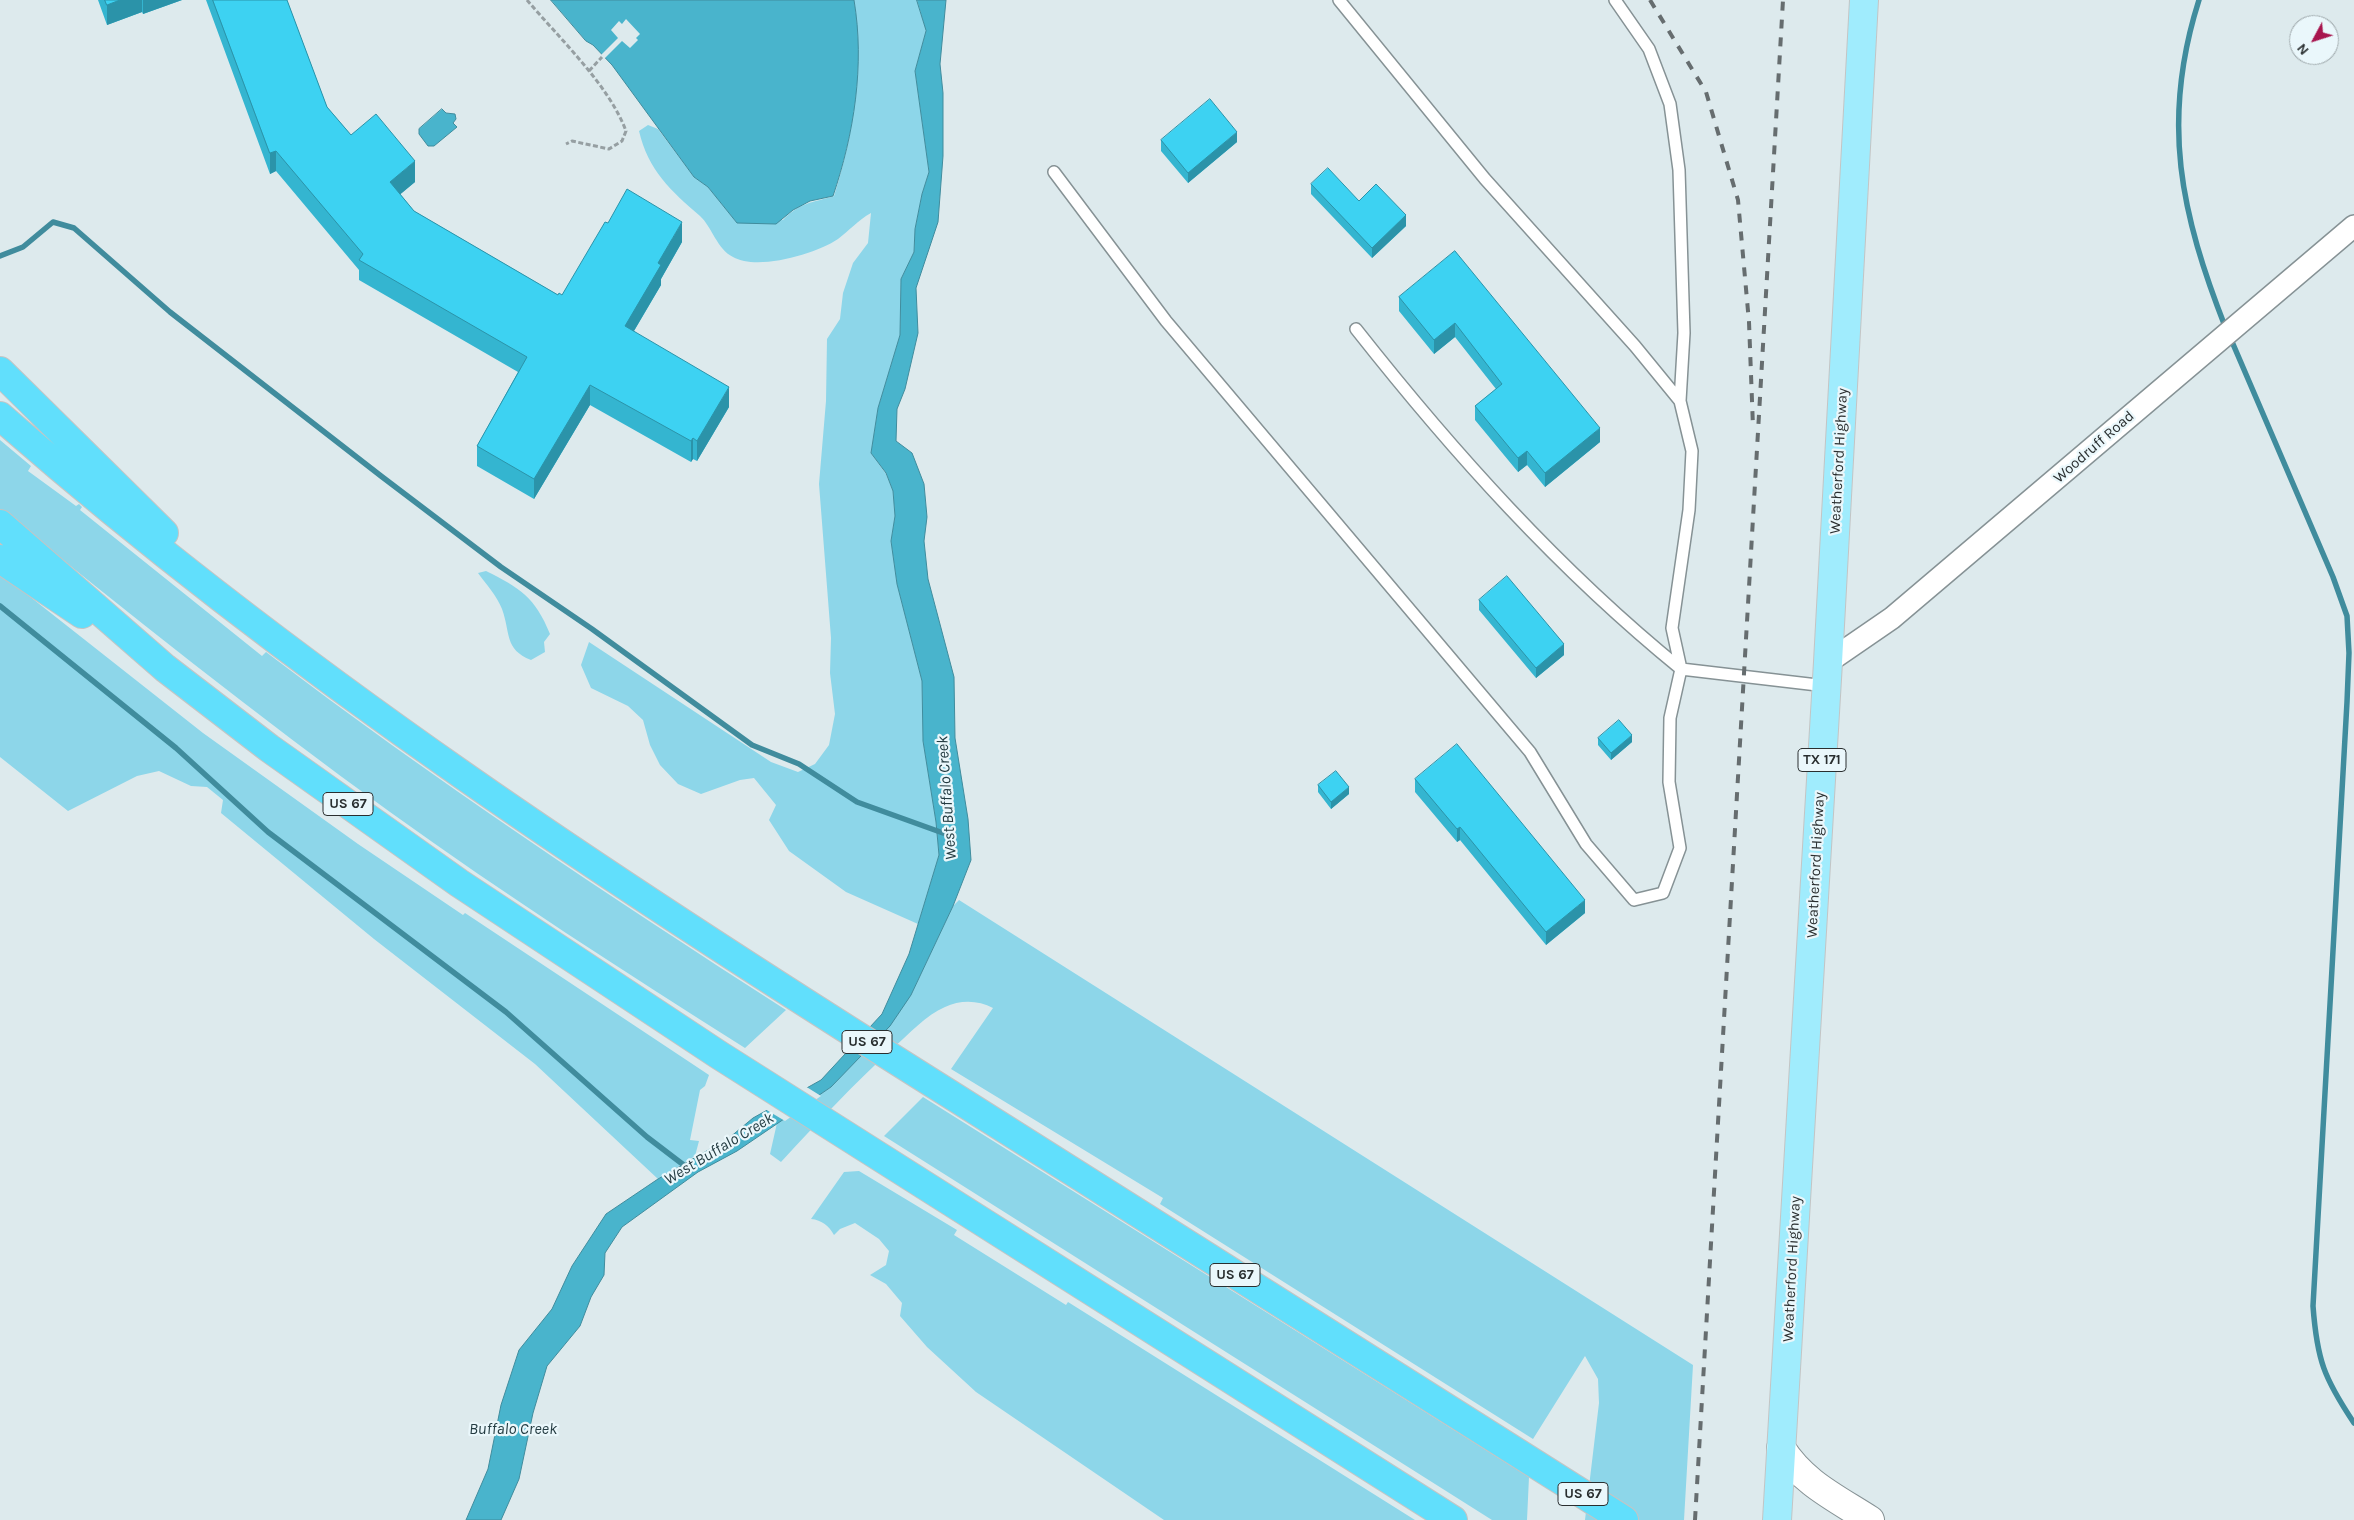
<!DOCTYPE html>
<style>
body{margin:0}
#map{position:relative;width:2354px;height:1520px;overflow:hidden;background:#ddeaed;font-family:Karla,sans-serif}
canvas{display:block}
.north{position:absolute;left:2289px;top:15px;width:50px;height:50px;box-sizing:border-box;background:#eaf7fb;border:1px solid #9da7aa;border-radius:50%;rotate:230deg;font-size:14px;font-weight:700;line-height:20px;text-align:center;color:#2a2f30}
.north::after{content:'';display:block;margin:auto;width:18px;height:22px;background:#a8154e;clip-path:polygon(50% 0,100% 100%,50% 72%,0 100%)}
</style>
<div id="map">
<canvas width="2354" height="1520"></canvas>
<div class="north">N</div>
</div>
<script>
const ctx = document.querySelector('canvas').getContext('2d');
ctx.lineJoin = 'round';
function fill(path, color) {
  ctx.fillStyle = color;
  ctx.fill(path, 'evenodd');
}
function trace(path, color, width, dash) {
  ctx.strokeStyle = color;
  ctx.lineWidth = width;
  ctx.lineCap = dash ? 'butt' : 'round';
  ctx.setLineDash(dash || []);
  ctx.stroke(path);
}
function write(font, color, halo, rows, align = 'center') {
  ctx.font = font + ' Karla,sans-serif';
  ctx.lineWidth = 4.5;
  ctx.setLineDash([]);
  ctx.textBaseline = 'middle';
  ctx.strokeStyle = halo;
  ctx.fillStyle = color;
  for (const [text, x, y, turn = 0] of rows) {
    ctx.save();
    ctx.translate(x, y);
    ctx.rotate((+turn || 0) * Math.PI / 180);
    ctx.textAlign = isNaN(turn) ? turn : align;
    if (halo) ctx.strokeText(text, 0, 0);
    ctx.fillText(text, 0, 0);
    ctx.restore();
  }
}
fill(new Path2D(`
 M854,0H917L926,31L915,71L929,172L922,194L915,229L914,252L901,279L900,335L878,408L871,453L886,474L893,491L895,516L891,541L897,584L922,681L923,741L936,822L939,855L918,924L846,892L789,851L769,820L776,805L754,778L740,780L701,794L678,784L660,765L650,745L643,720L628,706L591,688L581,665L589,642L771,762L798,772L815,764L829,745L835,714L830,673L831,638L819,484L826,401L827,339L840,319L843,293L853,263L868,243L871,213C858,220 849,231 838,239C816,254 757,271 733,257C717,249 712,227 700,216C671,191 648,170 639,131L648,125L658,129L694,177L708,187L737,223L783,220C800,202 812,203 834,196C854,134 864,65 854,0Z
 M0,440L31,466L28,471L76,506L79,504L82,507L80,510L262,656L266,652C434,780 609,896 786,1010L745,1048C625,972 505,895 390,812C257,716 128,613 0,509Z
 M486,571C520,588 535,597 550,634L544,642L545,652L531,660C504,649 511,634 502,609C497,596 486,584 478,573Z
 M0,573L203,733L358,844L463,915L465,913L709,1075L705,1086L700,1090L690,1140L699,1141L695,1156L658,1179L535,1064L374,939L221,813L223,800L207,787L191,786L159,771L137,776L68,811L0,757Z
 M959,900L1693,1365L1684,1520H1585L1599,1403L1598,1379L1585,1356L1533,1439L1160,1204L1163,1198L951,1069L993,1008C978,1000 960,1000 945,1007C926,1015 909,1034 894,1047C854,1084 818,1122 781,1162L770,1154L777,1123L831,1087L911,995L953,906Z
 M923,1097L1529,1477L1527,1520H1492L884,1136Z
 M859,1171L957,1230L954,1235L1066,1305L1068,1302L1415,1520H1164L976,1392L927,1347L900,1316L902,1303L886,1284L870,1275L886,1265L889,1251L879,1239L855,1223L840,1229L834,1235C829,1226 822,1220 811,1219L844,1172Z`), '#8dd6e9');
const water = new Path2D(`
 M551,0H854C865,65 854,134 833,196L810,201L793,210L776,224L737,223L708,187L694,177L612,65L593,45L586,41Z
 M917,0H946L940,64L943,93V156L938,222L916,288L918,333L905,389L897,409L896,441L912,453L924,484L927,517L924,541L928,579L954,677L955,738L968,819L971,860L953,906L911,995L890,1026L831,1087L737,1151L698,1172L622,1227L605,1253L604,1275L591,1297L580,1326L547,1366L533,1413L519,1479L501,1520H466L488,1469L501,1405L519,1350L552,1309L572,1266L606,1214L658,1179L729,1138L753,1118L821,1080L882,1014L909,954L939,855L936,822L923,741L922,681L897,584L891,541L895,516L893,491L886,473L871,453L878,408L900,335L901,279L914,252L915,229L922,194L929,172L915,71L926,31Z
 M442,109L446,113L455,114L456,119L453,123L457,127L434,146H428L419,134V129Z`);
fill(water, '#49b4cc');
trace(water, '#408c9d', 1);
fill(new Path2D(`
 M626,19L640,34L636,38L638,40L630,48L622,41L604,59L601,55L618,38L611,30L619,21L622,24Z
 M805,1086L821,1096L785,1121L765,1109Z`), '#ddeaed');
trace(new Path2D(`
 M2199,0C2160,122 2181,214 2226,329
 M0,256L23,247L53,222L74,228L170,312L381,476L501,567L592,629L752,745L799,764L857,802L943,833
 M2230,337L2333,577L2347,616L2349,653L2347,702L2313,1306C2317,1360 2324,1378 2354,1423
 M0,606L176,748L268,832L506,1012L647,1137L685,1166`), '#408c9d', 5.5);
const service = new Path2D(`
 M1339,0L1485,179L1635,346L1680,401L1692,451L1689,510L1672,628L1681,669
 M1615,0L1649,49L1670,104L1679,170L1684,333L1680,401
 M1054,172L1166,321L1530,752L1586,844L1634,900L1663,893L1680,848L1669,782L1670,718L1681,669L1826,686
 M1356,329C1453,452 1559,570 1681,669`);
const minor = new Path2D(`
 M1828,662L1892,618L2354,226`);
const secondary = new Path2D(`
 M1781,1448C1803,1483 1836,1498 1870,1520`);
const primary = new Path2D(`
 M1777,1520L1828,662L1864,0`);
const motorway = new Path2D(`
 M0,371L164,533
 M0,416C295,675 624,890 956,1098C1178,1239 1401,1379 1624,1520
 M0,524L165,668L269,748L459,883L719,1055L1453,1520
 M0,559L82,614`);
trace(service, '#869295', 14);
trace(minor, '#869295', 24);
trace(secondary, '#869295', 30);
trace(primary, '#c3c5c5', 30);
trace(motorway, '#c3c5c5', 30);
trace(new Path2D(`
 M527,0C559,38 609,85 626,131L622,141L609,149L572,141L566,144
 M589,71L602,57`), '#969fa2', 3, [5, 2.5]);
trace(service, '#fff', 11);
trace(minor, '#fff', 21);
trace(secondary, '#fff', 28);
trace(primary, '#a0ecfd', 28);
trace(motorway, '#61dffc', 28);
trace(new Path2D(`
 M1650,0L1706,92L1738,200L1749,322L1753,427
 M1695,1520L1783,0`), '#666d6f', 4, [9, 9]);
fill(new Path2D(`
 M98,0H182L143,14L142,12L107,25Z
 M206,0H287L327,107L351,135L415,182L400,194L414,211L558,295H562L608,223L682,242L661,279V285L634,331L729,407L697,461L693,459L691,462L590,405L534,499L477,466V446L518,372L359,280V270L276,171L270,174Z
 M1161,140L1237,142L1188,183L1161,151Z
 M1311,184L1359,201L1406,226L1372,258L1311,194Z
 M1455,251L1600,442L1545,487L1527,465L1518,472L1475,420V406L1496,389L1455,337L1434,354L1399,311V297Z
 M1479,600L1564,655L1536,678L1479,610Z
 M1598,738L1632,742L1611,760L1598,745Z
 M1415,779L1585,913L1546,945L1460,840L1457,842L1415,792Z
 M1318,785L1349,794L1331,809L1318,792Z`), '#34b5d0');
fill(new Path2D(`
 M120,0H142V12L107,25V5Z
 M143,0H182L143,14Z
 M1237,132V142L1188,183V173Z
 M276,151V171L270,174V153Z
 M415,161V182L390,203V182Z
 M1406,215V226L1372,258V248Z
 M682,222V242L661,279V285L625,346V326L658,263Z
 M1455,323V337L1434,354V340Z
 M590,385V405L534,499V479Z
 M729,387V407L697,461V441Z
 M1600,428V442L1545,487V473Z
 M693,438V459L691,462V441Z
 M1527,451V465L1518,472V458Z
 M1564,644V655L1536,678V668Z
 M1632,735V742L1611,760V753Z
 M1349,787V794L1331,809V802Z
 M1460,827V840L1457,842V829Z
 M1585,900V913L1546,945V932Z`), '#2b93a9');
const building = new Path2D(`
 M105,0H120L107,5Z
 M213,0H287L327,107L351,135L376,114L415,161L390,182L414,211L558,295L559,293L562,295L605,222L608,223L627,189L682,222L658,263L661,265L625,326L729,387L697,441L693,438L691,441L590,385L534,479L477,446L527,357L359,260L363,254L276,151L270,153Z
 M1210,99L1237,132L1188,173L1161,140Z
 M1328,168L1359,201L1376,184L1406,215L1372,248L1311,184Z
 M1455,251L1600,428L1545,473L1527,451L1518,458L1475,406L1502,384L1455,323L1434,340L1399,297Z
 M1507,576L1564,644L1536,668L1479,600Z
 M1619,720L1632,735L1611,753L1598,738Z
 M1457,744L1585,900L1546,932L1460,827L1457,829L1415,779Z
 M1336,771L1349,787L1331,802L1318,785Z`);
fill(building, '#3dd2f2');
trace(building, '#2b93a9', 1);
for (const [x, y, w] of [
 [1822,760,48],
 [348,804,50],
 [867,1042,50],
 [1235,1275,50],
 [1583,1494,50]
]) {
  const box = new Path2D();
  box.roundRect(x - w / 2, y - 11.5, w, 23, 4);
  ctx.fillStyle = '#eaf7fb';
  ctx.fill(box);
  trace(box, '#2a2f30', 1);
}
write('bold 14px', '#2a2f30', null, [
 ["TX 171",1822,760],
 ["US 67",348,804],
 ["US 67",867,1042],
 ["US 67",1235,1275],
 ["US 67",1583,1494]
]);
write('15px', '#2a2f30', '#eaf7fb', [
 ["Woodruff Road",2094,447,-41],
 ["Weatherford Highway",1839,461,-87],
 ["Weatherford Highway",1816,865,-87],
 ["Weatherford Highway",1792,1269,-87]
]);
write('italic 16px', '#243c42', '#eaf7fb', [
 ["West Buffalo Creek",947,798,-94],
 ["West Buffalo Creek",719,1149,-31],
 ["Buffalo Creek",513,1429]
]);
</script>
